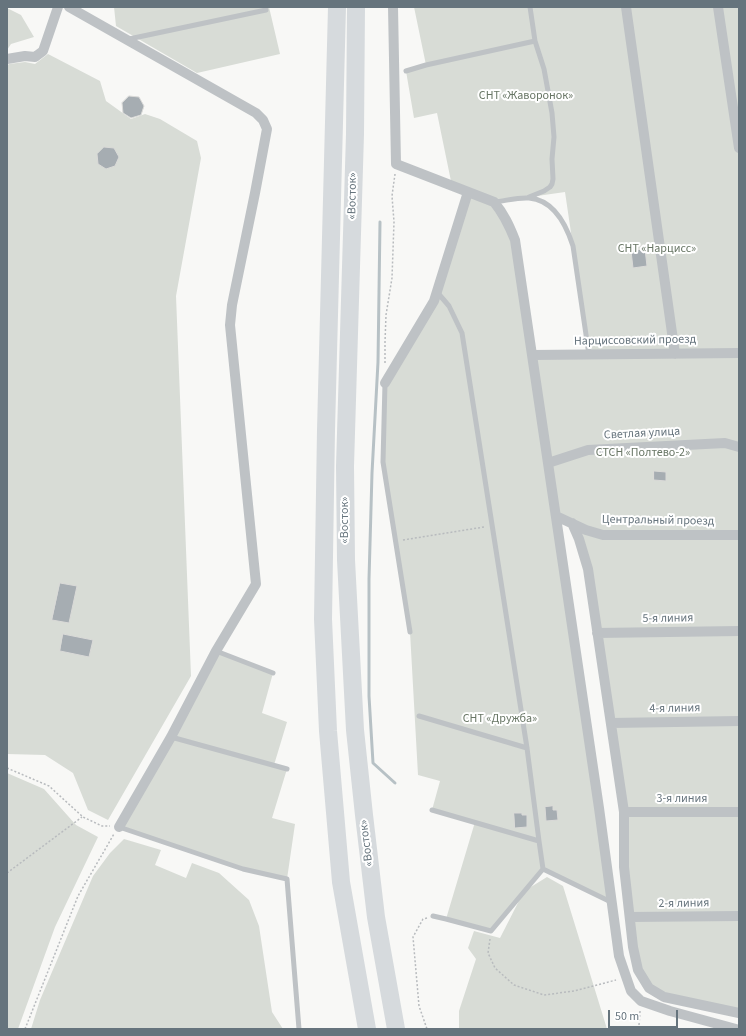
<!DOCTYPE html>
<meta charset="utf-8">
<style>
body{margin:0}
#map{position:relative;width:746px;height:1036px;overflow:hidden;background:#f8f8f6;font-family:"Source Sans 3",sans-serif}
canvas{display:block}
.frame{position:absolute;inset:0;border:8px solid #66747d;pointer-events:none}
.scale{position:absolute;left:608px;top:1010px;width:70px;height:18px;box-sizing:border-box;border:2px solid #66747d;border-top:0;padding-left:5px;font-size:12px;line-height:14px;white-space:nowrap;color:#66747d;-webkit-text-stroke:3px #fff;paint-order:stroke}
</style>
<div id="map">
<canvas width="746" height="1036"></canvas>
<div class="frame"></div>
<div class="scale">50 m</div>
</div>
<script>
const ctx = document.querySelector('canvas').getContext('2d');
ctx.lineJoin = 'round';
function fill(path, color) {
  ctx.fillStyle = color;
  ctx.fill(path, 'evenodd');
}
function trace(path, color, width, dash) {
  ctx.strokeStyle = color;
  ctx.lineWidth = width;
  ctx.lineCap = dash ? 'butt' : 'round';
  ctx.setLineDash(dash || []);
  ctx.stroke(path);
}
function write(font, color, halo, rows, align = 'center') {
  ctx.font = font + ' "Source Sans 3",sans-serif';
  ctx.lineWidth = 4;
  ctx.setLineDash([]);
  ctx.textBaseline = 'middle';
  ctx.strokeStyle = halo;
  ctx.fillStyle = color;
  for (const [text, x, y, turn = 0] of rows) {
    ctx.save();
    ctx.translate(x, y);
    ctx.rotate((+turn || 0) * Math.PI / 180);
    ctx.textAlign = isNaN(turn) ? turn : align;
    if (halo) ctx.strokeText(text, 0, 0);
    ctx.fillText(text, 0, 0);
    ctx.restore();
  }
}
fill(new Path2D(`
 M114,7H269L280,54L197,73L116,26Z
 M414,7H739V1013L649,988L633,947L624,812L588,569L572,523L557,516L612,903L543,869L526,890L547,877L563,886L607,1029H459V1011L476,959L468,948L474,931L500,938L523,893L491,931L446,919L475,822L432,810L440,781L418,775L410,632L383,462L385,383L434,301L468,192L452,186L437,113L414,118L406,71L426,65ZM565,192L589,355H532L509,224L495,202Z
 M7,8L21,15L34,37L11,44L7,50Z
 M48,54L100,81L106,101L131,119L145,114L160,119L197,141L201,158L176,296L191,676L108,820L88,810L73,773L45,755L7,754V66L9,64L25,62L35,64Z
 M216,651L273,673L262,713L287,722L274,765L287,769L272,818L295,824L287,879L243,869L119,827Z
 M7,773L44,789L76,825L98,837L55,927L18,1029H7Z
 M124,839L161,850L155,865L186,878L192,863L219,873L249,900L259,926L272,1012L283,1029H31L40,1000L93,876L110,853Z`), '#d8dcd6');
trace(new Path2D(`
 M380,222L378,362L372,473L369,579V696L373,763L395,783`), '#b7c1c5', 3);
const building = new Path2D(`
 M129,96L139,97L144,106L141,115L131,118L123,113L122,103Z
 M104,147L114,148L119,157L115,166L106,169L98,164L97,154Z
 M645,249L647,266L633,268L631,251Z
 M654,471L666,472V481L654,480Z
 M60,583L77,586L69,623L52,620Z
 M63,634L93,640L89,657L60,651Z
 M553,806V810H557L558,820L546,821L545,807Z
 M514,813H522V815H527V827L515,828Z`);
fill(building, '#a6adb2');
trace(building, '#dadad8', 1);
trace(new Path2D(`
 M385,363V342L386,315L392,278L394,222L392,196L395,174
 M403,540L484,527
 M7,768L49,786L83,817L102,826H110
 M7,873L82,817
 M427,918L423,919L413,937L419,1006L427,1029
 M490,939L488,953L495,968L514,985L544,995L574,991L616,980
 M640,1011L639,1025L640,1029
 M25,1029L78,896L114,834`), '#b8bbbe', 1.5, [2, 2]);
trace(new Path2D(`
 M129,39L266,10
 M406,71L426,65L535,41
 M529,197L544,191L550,187L552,184L553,179L552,159L554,137L552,113L544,69L535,41L530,7
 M494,202C505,201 518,197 529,198C554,200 566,224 573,246L589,355
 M437,292L449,306L462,333L527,748L539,841
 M385,383L383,462L410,632
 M216,651L273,673
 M419,716L527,748
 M171,737L287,769
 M432,810L539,841L543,869L611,902
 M119,827L243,869L287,879L299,1029
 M433,916L446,919L491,931L543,869`), '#bec2c5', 5);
trace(new Path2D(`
 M69,7L256,113L263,120L267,129L255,193L232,305L230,325L256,584L216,651L171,737L119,827
 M393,7L396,164L494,202C504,214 509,225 515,240L599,808L619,956L631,991L641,1001L670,1011L736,1029
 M626,7L675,354
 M718,7L739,148
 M7,59L25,56L35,57L43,51L58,7
 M532,355L739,353
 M385,383L434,301L468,192
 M548,463L588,450L725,443L739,447
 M556,516L586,530L603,535H739
 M572,523L579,539L588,569L624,812V867L633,947L638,970L649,988L664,997L739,1013
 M597,633L739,631
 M611,723L739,721
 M624,812H739
 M630,917L739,916`), '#bec2c5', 10);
trace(new Path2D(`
 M337,7L326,430L323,619L328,731L341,882L367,1029
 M356,7L355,134L345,466L346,560L355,730L364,815L376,917L396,1029`), '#d6dadd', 18);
write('12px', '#687665', '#fff', [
 ["СНТ «Жаворонок»",526,96],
 ["СНТ «Нарцисс»",657,249],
 ["СТСН «Полтево-2»",643,453],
 ["СНТ «Дружба»",500,719]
]);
write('12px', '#66747d', '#fff', [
 ["«Восток»",353,196,-89],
 ["Нарциссовский проезд",635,341,-1],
 ["Светлая улица",642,434,-3],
 ["«Восток»",345,520,-90],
 ["Центральный проезд",658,521,1],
 ["5-я линия",668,619,-1],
 ["4-я линия",675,709,-1],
 ["3-я линия",682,799],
 ["«Восток»",367,843,-97],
 ["2-я линия",684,904,-1]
]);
</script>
